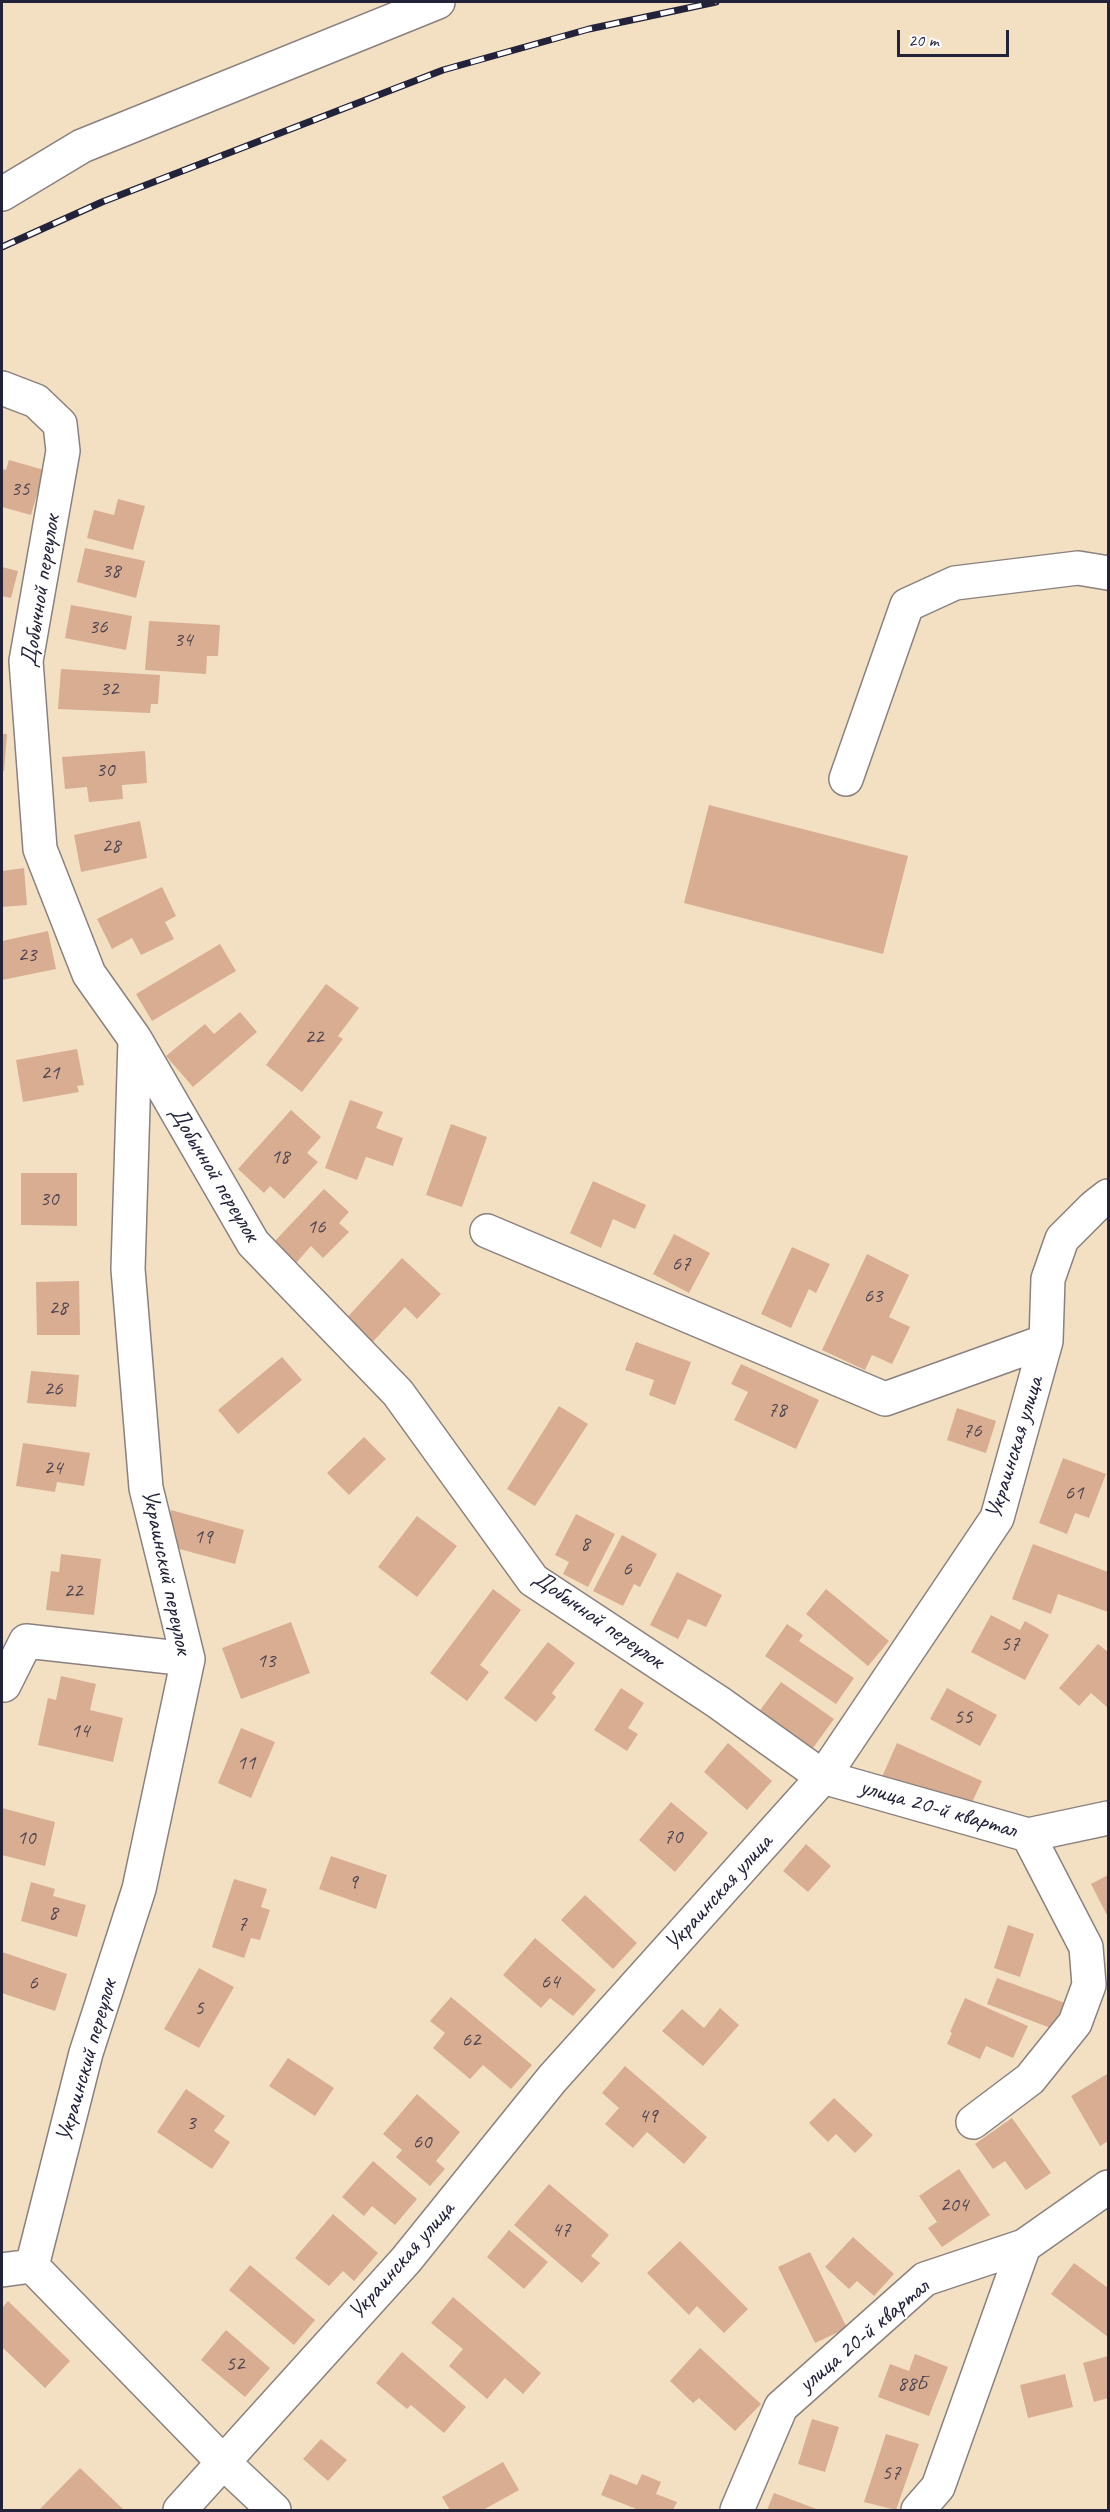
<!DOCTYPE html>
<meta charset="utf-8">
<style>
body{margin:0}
#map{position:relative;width:1110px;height:2512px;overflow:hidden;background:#f3e0c3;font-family:Caveat,sans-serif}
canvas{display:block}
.frame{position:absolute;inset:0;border:3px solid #22223b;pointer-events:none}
.scale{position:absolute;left:897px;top:30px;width:112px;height:27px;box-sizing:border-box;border:3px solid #22223b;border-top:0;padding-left:8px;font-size:18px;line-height:21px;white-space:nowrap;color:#22223b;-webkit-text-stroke:4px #fff;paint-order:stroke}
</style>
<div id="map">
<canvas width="1110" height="2512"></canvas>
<div class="frame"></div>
<div class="scale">20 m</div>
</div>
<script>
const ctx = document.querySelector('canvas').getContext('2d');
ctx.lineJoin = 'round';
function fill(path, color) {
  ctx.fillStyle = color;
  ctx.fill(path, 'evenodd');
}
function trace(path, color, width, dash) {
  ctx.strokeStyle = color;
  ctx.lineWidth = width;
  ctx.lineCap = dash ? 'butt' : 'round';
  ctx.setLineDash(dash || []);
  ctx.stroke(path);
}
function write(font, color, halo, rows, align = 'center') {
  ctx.font = font + ' Caveat,sans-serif';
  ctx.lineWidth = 4.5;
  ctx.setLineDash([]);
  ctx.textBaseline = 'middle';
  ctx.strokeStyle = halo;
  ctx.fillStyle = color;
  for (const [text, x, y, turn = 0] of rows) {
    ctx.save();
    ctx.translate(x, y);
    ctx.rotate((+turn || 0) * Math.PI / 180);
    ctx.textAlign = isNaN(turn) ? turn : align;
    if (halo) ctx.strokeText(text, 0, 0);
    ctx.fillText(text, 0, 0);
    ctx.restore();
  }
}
fill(new Path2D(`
 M9,460L44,470L31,515L2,507V469L6,470Z
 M118,499L145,506L133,550L87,538L94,510L114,515Z
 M85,548L145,561L136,598L77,582Z
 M2,567L18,571L11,598L2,596Z
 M71,605L132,616L126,650L65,638Z
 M149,621L220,625L218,656H207L206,674L145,670Z
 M61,669L160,675L158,704H151L150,713L58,709Z
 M2,734H7L4,771H2Z
 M145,751L147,783L122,785L123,799L89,802L87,787L65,789L62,757Z
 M709,805L908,856L883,954L684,903Z
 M140,821L147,858L81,872L74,835Z
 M24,868L27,905L2,907V871Z
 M162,887L176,916L165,922L174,939L141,955L132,938L112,949L97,919Z
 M48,931L56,969L2,980V941Z
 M220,944L236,971L152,1021L136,994Z
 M326,984L359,1008L338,1036L343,1039L302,1092L266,1065Z
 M240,1012L257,1032L193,1087L166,1056L205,1024L214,1034Z
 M77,1049L84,1085L77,1086L79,1092L23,1102L16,1060Z
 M350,1100L383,1112L376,1128L403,1138L393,1166L366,1157L357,1180L325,1168Z
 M291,1110L321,1137L307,1153L318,1162L284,1199L270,1186L264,1193L238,1169Z
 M451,1124L487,1137L462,1207L426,1195Z
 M21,1173H77V1226L21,1225Z
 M593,1181L646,1205L635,1229L613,1219L601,1248L570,1233Z
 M324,1189L349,1212L339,1223L349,1232L323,1258L311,1246L296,1263L274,1242Z
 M674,1234L710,1253L689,1293L653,1274Z
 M792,1247L830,1264L816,1293L809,1289L791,1328L761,1314Z
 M867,1254L909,1275L889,1317L910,1327L892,1364L872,1355L865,1370L822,1350Z
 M402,1258L441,1294L417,1319L405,1307L368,1347L342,1323Z
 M79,1281L80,1335H37L36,1282Z
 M636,1342L691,1362L675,1405L649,1395L654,1380L625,1370Z
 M282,1357L302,1380L238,1434L218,1410Z
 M741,1364L819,1400L796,1449L734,1420L748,1392L731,1384Z
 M31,1371L79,1375L76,1407L27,1403Z
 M559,1406L588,1424L535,1506L507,1489Z
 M957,1408L996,1421L986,1453L947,1440Z
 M364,1437L386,1459L349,1495L327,1473Z
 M23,1443L90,1453L84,1486L57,1482L55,1492L16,1486Z
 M1063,1458L1106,1474L1089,1518L1075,1513L1067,1534L1039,1523Z
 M171,1510L244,1530L235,1564L161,1544Z
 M576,1514L615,1534L588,1587L563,1574L569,1562L555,1555Z
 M417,1516L457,1546L417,1597L378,1567Z
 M622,1535L657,1554L640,1587L634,1584L623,1606L593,1591Z
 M1033,1544L1108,1572V1612L1058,1594L1051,1614L1012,1599Z
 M61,1554L101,1559L94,1615L46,1610L51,1571L59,1572Z
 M677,1572L722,1595L706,1627L688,1619L678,1639L650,1625Z
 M493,1589L521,1610L480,1665L489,1672L467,1701L430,1673Z
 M826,1589L889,1641L868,1666L806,1614Z
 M991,1615L1020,1630L1025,1621L1049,1635L1025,1680L971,1652Z
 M291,1622L310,1673L241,1699L222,1648Z
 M787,1624L803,1635L799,1641L854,1678L836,1704L765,1656Z
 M548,1642L575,1663L552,1693L556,1697L536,1722L504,1698Z
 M1098,1644L1108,1652V1708L1091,1693L1079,1706L1059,1688Z
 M61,1676L96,1684L90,1710L123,1718L113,1762L38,1745L48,1698L56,1700Z
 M781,1682L834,1719L813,1748L758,1713Z
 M621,1688L644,1703L628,1728L638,1734L627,1751L594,1730Z
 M947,1688L997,1715L980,1746L930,1719Z
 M241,1728L275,1742L251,1798L218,1783Z
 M728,1743L772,1781L747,1810L704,1772Z
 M897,1743L982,1781L969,1809L917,1786L915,1791L882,1777Z
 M671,1802L708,1833L675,1872L639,1840Z
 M2,1808L55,1822L45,1866L2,1855Z
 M806,1844L831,1866L808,1892L783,1871Z
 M331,1856L387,1875L376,1909L319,1889Z
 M1108,1875V1917L1091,1884Z
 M234,1879L267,1889L261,1907L270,1910L260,1940L251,1938L244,1958L212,1947Z
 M31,1882L55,1889L53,1896L86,1905L77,1937L21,1921Z
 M585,1895L637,1943L613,1969L561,1920Z
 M1008,1925L1034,1934L1020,1977L994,1968Z
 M535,1938L596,1990L573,2016L550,1998L541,2008L503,1975Z
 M2,1952L67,1974L55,2011L2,1993Z
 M199,1968L234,1987L199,2048L164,2029Z
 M997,1978L1065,2003L1056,2030L987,2004Z
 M451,1997L532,2065L511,2089L483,2065L470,2079L433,2048L445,2033L430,2021Z
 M965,1998L1028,2026L1013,2058L986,2046L980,2059L947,2044L952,2033L950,2032Z
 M720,2008L739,2025L703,2066L662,2031L682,2009L704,2028Z
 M288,2058L334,2088L315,2116L269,2086Z
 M625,2066L707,2137L684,2164L647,2132L633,2148L605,2124L619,2108L602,2093Z
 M1107,2074L1108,2141L1100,2146L1071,2096Z
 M186,2089L225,2116L214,2131L230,2142L212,2169L157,2132Z
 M417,2094L460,2132L436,2161L445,2169L430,2186L396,2157L402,2150L383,2134Z
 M834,2098L873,2135L855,2153L836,2134L828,2142L809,2123Z
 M1012,2118L1051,2173L1026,2190L1005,2161L993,2169L975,2144Z
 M373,2161L417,2199L395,2225L372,2206L364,2216L342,2197Z
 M959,2169L990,2215L942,2247L928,2228L937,2222L919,2196Z
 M549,2184L609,2235L591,2256L600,2263L582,2283L514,2225Z
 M333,2214L378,2253L354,2281L343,2271L329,2286L295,2258Z
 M509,2230L548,2262L524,2289L487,2257Z
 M853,2237L894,2274L874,2296L857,2281L849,2289L825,2267Z
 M680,2241L748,2309L724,2333L697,2306L689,2315L647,2273Z
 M810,2252L847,2328L815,2343L778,2267Z
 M1074,2263L1108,2288V2337L1051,2294Z
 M250,2265L315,2320L294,2345L229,2290Z
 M453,2297L541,2373L523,2394L505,2378L487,2399L449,2366L463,2349L431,2323Z
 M8,2301L70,2361L45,2388L2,2347V2308Z
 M226,2330L270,2368L245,2397L201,2360Z
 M700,2348L761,2404L735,2431L699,2398L693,2403L670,2381Z
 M402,2352L466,2407L444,2433L411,2405L407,2409L376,2383Z
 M915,2354L948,2367L929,2416L878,2397L890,2364L909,2371Z
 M1108,2356V2398L1094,2402L1083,2363Z
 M1065,2374L1073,2407L1028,2418L1020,2385Z
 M812,2419L839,2427L825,2472L798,2464Z
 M886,2434L919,2444L896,2510L864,2502Z
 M321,2439L347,2460L328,2481L303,2459Z
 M503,2462L519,2490L483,2510H450L442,2497Z
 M80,2468L124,2510H39Z
 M610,2474L637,2485L642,2474L661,2482L656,2494L677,2502L673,2510H639L601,2495Z
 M774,2493L819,2510H767Z`), '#d8ad92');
const minor = new Path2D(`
 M2,194L82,146L438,2
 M2,388L36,401L60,424L63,451L26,661L40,849L89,974L135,1039L253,1243L398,1393L533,1580L718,1702L823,1777L1028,1835L1086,1947L1089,1985L1075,2023L1030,2079L973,2122
 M846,779L907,605L955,583L1078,568L1108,573
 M487,1231L885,1399L1046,1341
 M4,1685L26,1641L188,1659
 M1028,1835L1108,1818
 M32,2266L86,2053L139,1889L188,1659L146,1488L128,1269L135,1040
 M2,2270L32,2266L223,2462L274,2510
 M180,2510L406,2260L552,2079L823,1777L997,1518L1046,1341L1048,1279L1062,1239L1094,1207L1108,1196
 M737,2510L781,2407L925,2279L1024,2246L1108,2187
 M918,2510L938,2487L1024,2246`);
trace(minor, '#8a817f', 36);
trace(minor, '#fff', 33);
const rail = new Path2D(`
 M2,247L102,202L443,70L589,29L716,2`);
trace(rail, '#22223b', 7);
trace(rail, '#fff', 4.5, [14]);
write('21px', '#504551', null, [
 ["35",20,489],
 ["38",111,571],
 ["36",98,627],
 ["34",183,640],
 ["32",109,689],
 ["30",105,770],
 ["28",111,846],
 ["23",27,955],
 ["22",314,1037],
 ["21",50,1073],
 ["18",280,1157],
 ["30",49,1199],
 ["16",316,1227],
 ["67",681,1264],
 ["63",873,1296],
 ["28",58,1308],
 ["26",53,1389],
 ["78",777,1410],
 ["76",972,1431],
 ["24",53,1468],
 ["61",1074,1493],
 ["19",203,1537],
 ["8",585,1544],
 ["6",627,1569],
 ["22",73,1591],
 ["57",1010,1644],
 ["13",266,1661],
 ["55",963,1717],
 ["14",80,1731],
 ["11",246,1763],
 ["70",673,1837],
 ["10",26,1838],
 ["9",353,1882],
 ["8",53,1913],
 ["7",242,1924],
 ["64",550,1982],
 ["6",33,1983],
 ["5",199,2008],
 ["62",471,2040],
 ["49",648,2116],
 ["3",191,2123],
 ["60",422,2142],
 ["204",954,2205],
 ["47",561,2230],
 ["52",235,2364],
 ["88Б",912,2384],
 ["57",891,2473]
]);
write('24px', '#22223b', '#fff', [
 ["Добычной переулок",41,591,-81],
 ["Добычной переулок",214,1174,59],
 ["Украинская улица",1015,1448,-73],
 ["Украинский переулок",166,1572,78],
 ["Добычной переулок",598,1620,35],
 ["улица 20-й квартал",938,1809,16],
 ["Украинская улица",719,1893,-48],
 ["Украинский переулок",87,2061,-74],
 ["Украинская улица",402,2261,-49],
 ["улица 20-й квартал",864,2336,-40]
]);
</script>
